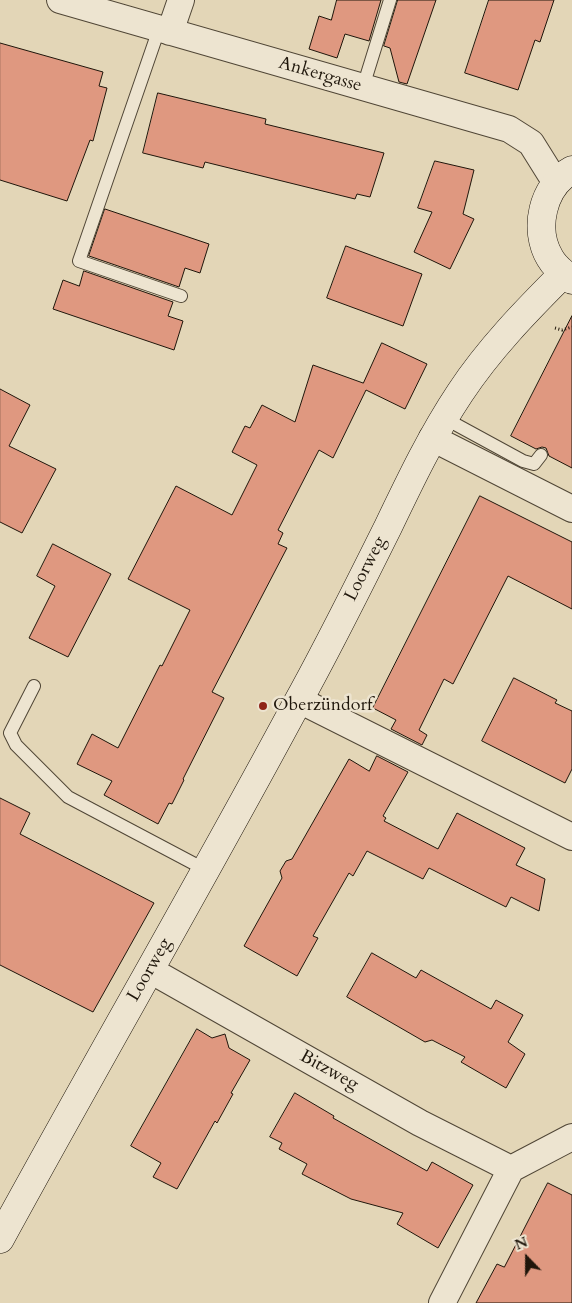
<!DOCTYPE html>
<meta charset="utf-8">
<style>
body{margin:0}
#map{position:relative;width:572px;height:1303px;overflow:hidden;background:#e3d6b7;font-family:Cardo,serif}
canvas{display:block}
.north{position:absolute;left:502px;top:1233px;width:50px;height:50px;-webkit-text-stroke:4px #ede4d0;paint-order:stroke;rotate:338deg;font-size:14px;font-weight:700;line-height:20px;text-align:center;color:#1f160b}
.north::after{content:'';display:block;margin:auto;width:18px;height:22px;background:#1f160b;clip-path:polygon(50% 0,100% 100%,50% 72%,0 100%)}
</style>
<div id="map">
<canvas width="572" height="1303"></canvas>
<div class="north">N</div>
</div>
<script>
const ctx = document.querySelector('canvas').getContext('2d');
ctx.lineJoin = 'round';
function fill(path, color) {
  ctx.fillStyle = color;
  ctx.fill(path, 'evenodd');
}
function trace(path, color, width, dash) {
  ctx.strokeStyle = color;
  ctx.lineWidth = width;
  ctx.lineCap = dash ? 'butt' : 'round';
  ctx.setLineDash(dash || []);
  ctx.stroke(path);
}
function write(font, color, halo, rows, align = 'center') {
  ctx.font = font + ' Cardo,serif';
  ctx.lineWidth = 5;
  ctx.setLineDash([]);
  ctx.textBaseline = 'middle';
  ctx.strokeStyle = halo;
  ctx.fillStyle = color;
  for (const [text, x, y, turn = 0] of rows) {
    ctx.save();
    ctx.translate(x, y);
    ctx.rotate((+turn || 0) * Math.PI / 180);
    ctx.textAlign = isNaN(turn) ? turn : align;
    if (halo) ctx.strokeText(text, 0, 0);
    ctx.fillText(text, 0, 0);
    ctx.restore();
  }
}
const building = new Path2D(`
 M337,0H381L369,41L345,34L337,58L309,49L319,16L331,20Z
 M398,0H436L407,84L399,82L390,48L384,46Z
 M489,0H554L540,42L535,40L518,90L465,73Z
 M0,43L103,72L99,86L107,88L93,141L90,140L67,201L0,180Z
 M158,93L266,119L265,124L384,153L370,197L357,194L355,199L205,162L203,168L143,153Z
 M435,161L474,170L463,214L474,219L450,269L414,252L432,212L418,208Z
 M105,209L209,244L200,273L185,268L179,287L89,256Z
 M346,246L422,274L403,326L327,298Z
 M84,271L173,302L168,316L183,321L174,350L53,309L63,280L79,286Z
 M572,316V468L549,456L546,448L542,447L536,449L511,436Z
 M382,343L427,364L405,409L366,390L333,458L319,450L278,530L283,533L278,544L287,548L212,692L224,698L183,779L184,780L172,804L169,803L158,824L104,795L112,781L77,764L92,734L118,748L160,665L162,666L190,610L128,579L176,486L232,515L257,465L232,452L245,426L250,428L262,405L295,422L313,365L363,383Z
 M0,389L30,405L9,446L56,469L22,533L0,522Z
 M480,496L572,542V609L508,576L453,684L444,679L419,730L427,735L422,745L391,729L396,720L373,708Z
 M53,544L111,574L68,657L29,638L55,586L37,576Z
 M514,678L557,700L555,703L572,711V769L565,783L482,741Z
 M377,756L408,772L383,816L386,818L384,821L438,849L457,813L525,848L516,865L545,879L539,911L511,897L506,907L429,868L423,879L367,851L353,876L349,873L313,936L318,938L297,976L244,946L282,878L280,871L286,861L292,859L349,759L369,771Z
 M0,798L30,813L20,834L154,903L93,1012L0,965Z
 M372,953L416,978L421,970L491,1009L496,1000L523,1015L508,1042L525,1054L506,1088L461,1062L465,1057L432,1040L425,1042L347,997Z
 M197,1029L212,1038L225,1034L229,1048L250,1060L231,1093L233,1094L217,1123L215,1121L177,1189L153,1177L161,1163L131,1146Z
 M295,1093L334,1116L333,1118L427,1171L432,1162L473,1185L438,1248L397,1224L403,1213L351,1199L302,1174L307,1164L279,1149L282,1143L270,1137Z
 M548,1183L572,1195V1303H476L497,1264L504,1267Z`);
fill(building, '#df9880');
trace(building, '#1f160b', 1);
const lane = new Path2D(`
 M159,29L79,261L181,296
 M363,87L390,0
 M444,418L523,461L534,464L541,455
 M34,686L10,733L16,745L68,797L206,870`);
const street = new Path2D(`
 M60,0L509,129L531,143L556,183
 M170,32L181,0
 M432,438L572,509
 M299,700L572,837
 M150,970L420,1123L511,1169L572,1137
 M442,1303L511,1169`);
const secondary = new Path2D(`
 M572,170C542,186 533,230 550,258C555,267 564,274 572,280
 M0,1239C97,1061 199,886 295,707C328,648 358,587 388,527C410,481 432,435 460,393C489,349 526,311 563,274`);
trace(lane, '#504636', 14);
trace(street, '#504636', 28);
trace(secondary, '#1f160b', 29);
trace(new Path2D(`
 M555,328L562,330L572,327`), '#1f160b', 3, [1, 2.5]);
trace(lane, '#ede4d0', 12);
trace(street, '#ede4d0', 26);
trace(secondary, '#ede4d0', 28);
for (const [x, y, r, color] of [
 [263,706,5,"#8f2418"]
]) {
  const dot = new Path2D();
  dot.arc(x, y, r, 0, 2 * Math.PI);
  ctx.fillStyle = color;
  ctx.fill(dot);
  trace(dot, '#ede4d0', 2);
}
write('18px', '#1f160b', '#ede4d0', [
 ["Ankergasse",320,75,16],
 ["Loorweg",366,569,-63],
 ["Loorweg",150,970,-60],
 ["Bitzweg",329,1071,29]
]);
write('18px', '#1f160b', '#ede4d0', [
 ["Oberzündorf",273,706]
], 'left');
</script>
